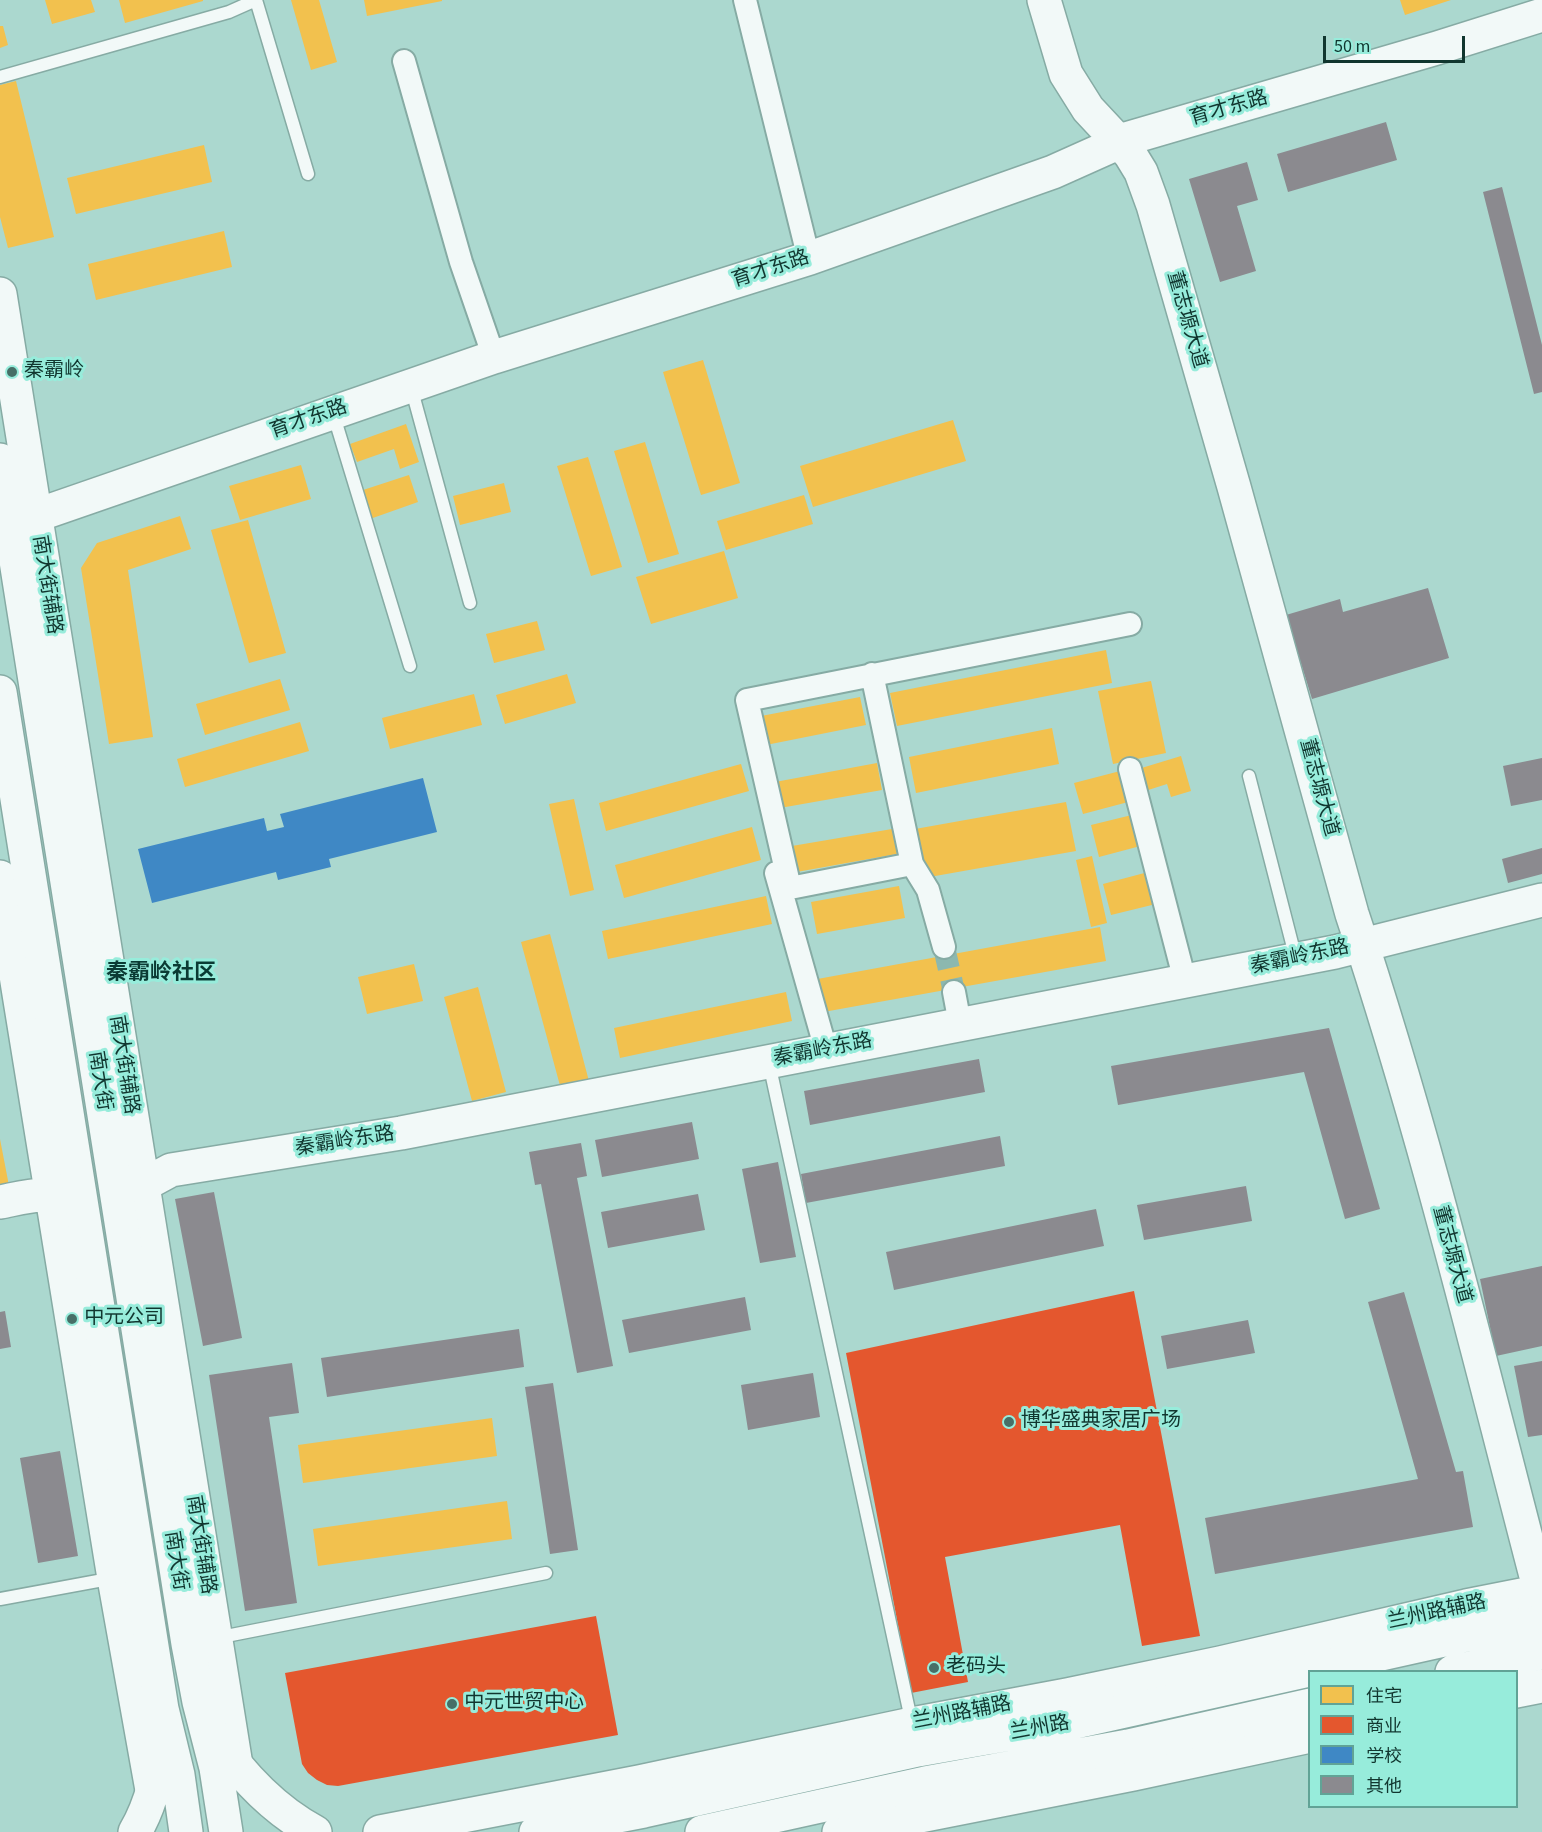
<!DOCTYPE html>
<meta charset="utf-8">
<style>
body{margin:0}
#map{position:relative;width:1542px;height:1832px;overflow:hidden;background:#abd8cf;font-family:"Source Sans 3","Noto Sans SC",sans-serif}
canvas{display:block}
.legend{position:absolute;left:1308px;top:1670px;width:210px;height:138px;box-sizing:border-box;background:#97ecdb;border:2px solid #61a396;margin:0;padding:8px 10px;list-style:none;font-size:18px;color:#11362f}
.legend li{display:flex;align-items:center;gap:12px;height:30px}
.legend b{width:30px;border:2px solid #61a396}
.scale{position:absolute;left:1323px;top:36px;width:142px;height:27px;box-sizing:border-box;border:3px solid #11362f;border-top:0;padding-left:8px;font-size:18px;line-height:21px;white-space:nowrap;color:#11362f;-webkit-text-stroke:4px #97ecdb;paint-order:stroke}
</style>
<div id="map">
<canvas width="1542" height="1832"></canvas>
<ul class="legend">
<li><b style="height:16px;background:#f2c14e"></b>住宅</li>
<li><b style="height:16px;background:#e4572e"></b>商业</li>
<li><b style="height:16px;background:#3f88c5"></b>学校</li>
<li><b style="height:16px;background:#8b8a8f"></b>其他</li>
</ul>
<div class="scale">50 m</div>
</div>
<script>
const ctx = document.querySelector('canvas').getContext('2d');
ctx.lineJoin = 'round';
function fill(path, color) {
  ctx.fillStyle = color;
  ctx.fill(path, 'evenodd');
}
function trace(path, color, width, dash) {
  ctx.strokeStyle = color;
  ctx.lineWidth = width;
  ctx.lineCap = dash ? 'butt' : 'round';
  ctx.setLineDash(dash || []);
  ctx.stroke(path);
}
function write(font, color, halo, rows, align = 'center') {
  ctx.font = font + ' "Source Sans 3","Noto Sans SC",sans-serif';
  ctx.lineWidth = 6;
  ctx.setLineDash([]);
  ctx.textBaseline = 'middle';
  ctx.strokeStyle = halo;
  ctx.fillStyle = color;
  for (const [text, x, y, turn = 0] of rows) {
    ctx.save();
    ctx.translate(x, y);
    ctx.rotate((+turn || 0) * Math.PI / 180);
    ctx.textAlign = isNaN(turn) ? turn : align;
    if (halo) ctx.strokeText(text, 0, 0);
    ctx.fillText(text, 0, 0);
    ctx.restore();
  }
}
fill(new Path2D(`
 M45,0H91L95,12L52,24Z
 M119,0H203V1L125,23Z
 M291,0H319L337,62L311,70Z
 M364,0H442V1L367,16Z
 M1400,0H1451L1405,15Z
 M0,26H3L8,45L0,48Z
 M16,81L54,237L8,248L0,217V85Z
 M204,145L212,182L76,214L67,178Z
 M224,231L232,267L96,300L88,264Z
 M703,360L740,483L701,495L663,372Z
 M953,420L966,461L813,507L800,466Z
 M406,424L419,462L400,469L394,449L357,462L350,444Z
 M645,442L679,554L648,563L614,451Z
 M588,457L622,567L591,576L557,466Z
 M301,465L311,499L240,520L229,486Z
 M409,475L418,502L370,519L360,491Z
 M504,483L511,512L460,525L453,496Z
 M804,495L813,524L726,550L717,521Z
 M180,516L191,549L128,570L153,737L109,744L81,568L97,543Z
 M248,520L286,653L249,663L211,530Z
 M724,551L738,598L651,624L636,577Z
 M537,621L545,650L494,663L486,634Z
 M1106,650L1112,683L897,726L890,693Z
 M567,674L576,703L505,724L496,695Z
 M280,679L290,710L205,735L196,704Z
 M1151,681L1166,753L1113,764L1098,691Z
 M474,694L482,725L390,749L382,718Z
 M860,697L866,725L761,746L756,717Z
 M300,722L309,751L185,787L177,759Z
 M1052,728L1059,764L916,793L909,757Z
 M1181,756L1191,791L1171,797L1167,784L1142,792L1135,770Z
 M877,763L882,790L780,808L775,782Z
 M741,764L749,791L606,831L599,803Z
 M1124,770L1132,801L1083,814L1074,783Z
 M574,799L594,890L570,896L549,804Z
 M1066,802L1076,851L924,878L915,829Z
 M1140,813L1148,844L1099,857L1091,825Z
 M752,827L761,860L624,898L615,865Z
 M892,829L897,854L791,873L786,847Z
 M1092,856L1107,923L1091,927L1076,860Z
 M1152,871L1160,903L1111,915L1103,884Z
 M899,886L905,918L817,934L811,902Z
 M766,896L772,924L608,959L602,931Z
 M1100,927L1106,961L818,1013L812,980Z
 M550,934L590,1085L562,1093L521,942Z
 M414,964L423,1001L367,1014L358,977Z
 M478,987L506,1092L472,1101L444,997Z
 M786,992L792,1021L620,1058L614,1028Z
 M0,1139L10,1191L0,1192Z
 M492,1418L497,1456L303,1483L298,1445Z
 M507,1501L512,1539L318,1566L313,1529Z`), '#f2c14e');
fill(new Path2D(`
 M1134,1291L1200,1636L1142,1646L1120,1525L945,1557L968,1682L911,1693L846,1353Z
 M596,1616L618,1735L338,1786L327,1785L317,1780L308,1773L302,1764L285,1673Z`), '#e4572e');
fill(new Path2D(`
 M423,778L437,832L329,859L331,867L278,880L276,872L152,903L138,849L264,818L267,831L284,827L280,814Z`), '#3f88c5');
fill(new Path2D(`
 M1386,122L1397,160L1288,192L1277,154Z
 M1247,162L1258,200L1237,206L1256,271L1220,282L1189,179Z
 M1502,187L1542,345V392L1534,394L1483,192Z
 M1428,588L1449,658L1312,699L1286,615L1340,599L1343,612Z
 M1542,758V800L1511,806L1503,766Z
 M1542,848V874L1508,883L1502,859Z
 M1329,1028L1380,1209L1345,1219L1304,1072L1118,1105L1111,1066Z
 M979,1059L985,1092L810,1125L804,1091Z
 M692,1122L699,1159L602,1177L595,1140Z
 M1000,1136L1005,1166L806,1203L801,1174Z
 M581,1143L587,1176L577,1178L613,1366L577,1373L541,1184L535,1185L529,1152Z
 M778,1162L796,1257L760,1263L742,1169Z
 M1246,1186L1252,1221L1144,1240L1137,1205Z
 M214,1192L242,1338L203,1346L175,1199Z
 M698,1194L705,1230L608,1248L601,1212Z
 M1096,1209L1104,1246L894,1290L886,1252Z
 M1542,1266V1346L1496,1356L1480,1279Z
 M1404,1292L1456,1472L1463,1471L1473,1527L1215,1574L1205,1518L1418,1479L1368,1302Z
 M745,1297L751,1330L629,1353L622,1320Z
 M5,1311L11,1347L0,1349V1312Z
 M1248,1320L1255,1353L1167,1369L1161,1336Z
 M519,1329L524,1367L327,1397L321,1358Z
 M1542,1361V1435L1528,1437L1514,1366Z
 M292,1363L299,1413L269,1417L297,1603L245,1611L209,1375Z
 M813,1373L820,1417L748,1430L741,1385Z
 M553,1383L578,1550L550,1554L525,1387Z
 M60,1451L78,1556L38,1563L20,1458Z`), '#8b8a8f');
trace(new Path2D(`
 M944,947L954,992`), '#8cb8af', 22, [22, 11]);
const lane = new Path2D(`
 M256,0L308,174
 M0,77L229,12L256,0
 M411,387L470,603
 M333,413L410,666
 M1249,776L1296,959
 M769,1063L912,1724
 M0,1599L114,1578
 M216,1638L546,1573`);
const street = new Path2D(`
 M745,0L806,247
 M404,61L461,262L490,346
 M872,674L912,864L928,890L944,947
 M1130,769L1185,981
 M912,864L790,888L747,700L1130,624
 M776,873L826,1050
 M954,992L960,1024`);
const secondary = new Path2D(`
 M1044,0L1066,74L1088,109L1130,154L1141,172L1153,205L1234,487L1352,914C1427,1139 1482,1370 1542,1599
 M0,294L236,1765
 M0,528L494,357L810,258L1053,172L1129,138L1437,48L1542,15
 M0,877L114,1578L152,1790
 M0,1202C22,1198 52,1188 71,1203
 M131,1203L147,1183L171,1170L401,1133L1335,952L1542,900
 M1516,1691L1542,1686
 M380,1832L639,1782L912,1724L1067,1695L1220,1663L1466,1606L1542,1591
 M839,1832L1133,1774L1310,1736`);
const primary = new Path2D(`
 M0,460L188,1644L199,1702L216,1768L226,1832
 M0,692L162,1709L178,1775L186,1832
 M1452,1672L1542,1653
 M213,1734C240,1774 272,1809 315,1832
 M135,1832C151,1805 161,1766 162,1734
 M536,1832L644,1811L918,1750L1067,1724L1467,1635L1542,1621
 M702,1832L925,1783L1128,1746L1310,1705`);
trace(lane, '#86aba4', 15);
trace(street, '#86aba4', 26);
trace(secondary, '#86aba4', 36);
trace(primary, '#86aba4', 36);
trace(lane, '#f2f9f8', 12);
trace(street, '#f2f9f8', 22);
trace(secondary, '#f2f9f8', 33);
trace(primary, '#f2f9f8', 33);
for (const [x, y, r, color] of [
 [12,372,6,"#476f67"],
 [72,1319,6,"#476f67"],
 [1009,1422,6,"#476f67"],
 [934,1668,6,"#476f67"],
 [452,1704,6,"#476f67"]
]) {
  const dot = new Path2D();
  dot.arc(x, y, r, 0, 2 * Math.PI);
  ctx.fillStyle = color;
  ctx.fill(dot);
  trace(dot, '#97ecdb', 2);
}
write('20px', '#11362f', '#97ecdb', [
 ["育才东路",1229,109,-16],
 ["育才东路",771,270,-18],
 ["董志塬大道",1186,320,74],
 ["育才东路",309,420,-19],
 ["南大街辅路",46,585,81],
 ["董志塬大道",1318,788,75],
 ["秦霸岭东路",1300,958,-12],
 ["秦霸岭东路",823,1051,-11],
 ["南大街辅路",123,1065,81],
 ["南大街",99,1081,81],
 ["秦霸岭东路",345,1142,-9],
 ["董志塬大道",1451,1255,75],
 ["南大街辅路",200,1545,81],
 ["南大街",175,1561,81],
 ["兰州路辅路",1437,1613,-12],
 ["兰州路辅路",962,1714,-11],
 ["兰州路",1040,1729,-10]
]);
write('20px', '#11362f', '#97ecdb', [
 ["秦霸岭",24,372],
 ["中元公司",84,1319],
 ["博华盛典家居广场",1021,1422],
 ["老码头",946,1668],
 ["中元世贸中心",464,1704]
], 'left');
write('bold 22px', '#0b3b34', '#97ecdb', [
 ["秦霸岭社区",161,974]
]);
</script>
